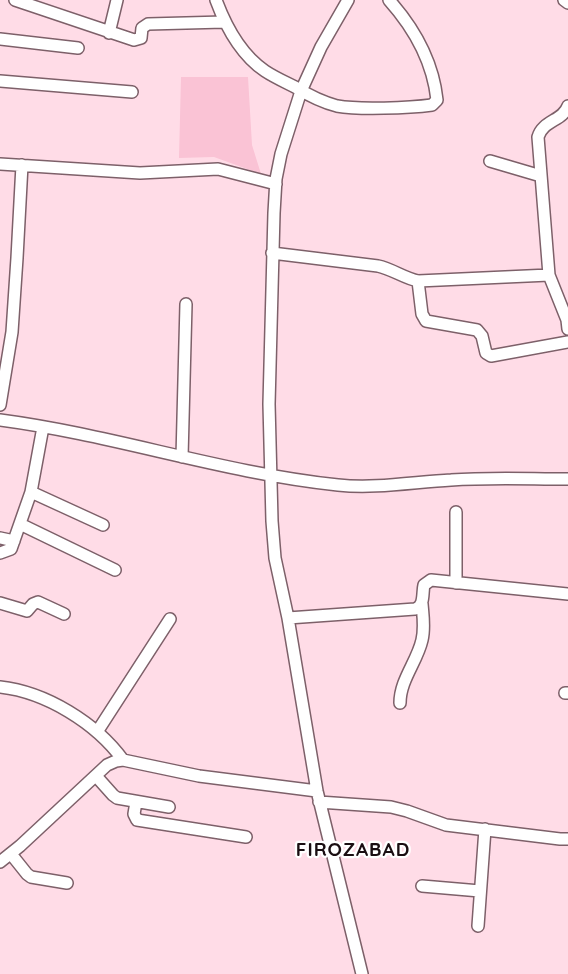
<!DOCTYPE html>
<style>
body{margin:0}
canvas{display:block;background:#ffdce7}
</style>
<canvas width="568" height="974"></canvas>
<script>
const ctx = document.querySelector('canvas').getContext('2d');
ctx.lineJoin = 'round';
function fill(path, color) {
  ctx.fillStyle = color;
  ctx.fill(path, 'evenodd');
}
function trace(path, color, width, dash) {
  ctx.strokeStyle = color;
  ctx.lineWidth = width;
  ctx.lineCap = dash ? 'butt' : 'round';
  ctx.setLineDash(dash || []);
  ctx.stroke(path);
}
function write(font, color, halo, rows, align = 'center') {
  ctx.font = font + ' Quicksand,sans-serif';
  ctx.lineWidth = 4.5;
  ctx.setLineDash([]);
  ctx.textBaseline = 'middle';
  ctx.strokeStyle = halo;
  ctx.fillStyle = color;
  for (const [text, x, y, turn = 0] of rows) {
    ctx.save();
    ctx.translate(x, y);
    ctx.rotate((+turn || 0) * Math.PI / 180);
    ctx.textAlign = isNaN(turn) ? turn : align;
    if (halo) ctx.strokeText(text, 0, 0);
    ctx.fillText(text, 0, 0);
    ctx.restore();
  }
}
fill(new Path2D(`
 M181,77H248L252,145L261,174L214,157L179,158Z`), '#fac3d5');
const minor = new Path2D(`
 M15,0L134,40L141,38L142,28L148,24L224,22
 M216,0C226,27 240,54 265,71C274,77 285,82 295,87C308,95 322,102 337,106C359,110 409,108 432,105L437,100C433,62 414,28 389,0
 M348,0L321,47L301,91L281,154L276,179L274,213L269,404L272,521L275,558L288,618L317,791L362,974
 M564,0L568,3
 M109,33L117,0
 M0,39L78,48
 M0,81L132,92
 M568,106C563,121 543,120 538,137L549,275L567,320L568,329
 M490,161L541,176
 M0,164L140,173L218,169L276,184
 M272,253L378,266C392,269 404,278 418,281L549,275
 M418,281L422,314L426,321L477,330L482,336L486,353L491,356L568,342
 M0,405L12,332L17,258L22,165
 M0,420C114,435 223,473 338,485C375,489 414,482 451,480C490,477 529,479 568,479
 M182,457L186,304
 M31,492L103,525
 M456,512V583
 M20,524L115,570
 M0,538L14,541
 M0,553L11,549L31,492L43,427
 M0,603L27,611L33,604L38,602L64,614
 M288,618L415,609C425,606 422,593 424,585L431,580L568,594
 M0,687C46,692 96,723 123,760
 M565,693H568
 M400,703C400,680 417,662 422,640C425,628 423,616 422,604
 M97,732L170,619
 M96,776L113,795L117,798L169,807
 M136,802L134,814L137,820L246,837
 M319,802L391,807L407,811L446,825L560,839H568
 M11,854L27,874L31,877L67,883
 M0,862L20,846L107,765L116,761L123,760L199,776L317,791
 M422,886L480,891
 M478,926L485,829`);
trace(minor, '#7d6069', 14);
trace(minor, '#fff', 11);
ctx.letterSpacing = '1px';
write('bold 19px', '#1a0e12', '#fff', [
 ["FIROZABAD",353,850]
]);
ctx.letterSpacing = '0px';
</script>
